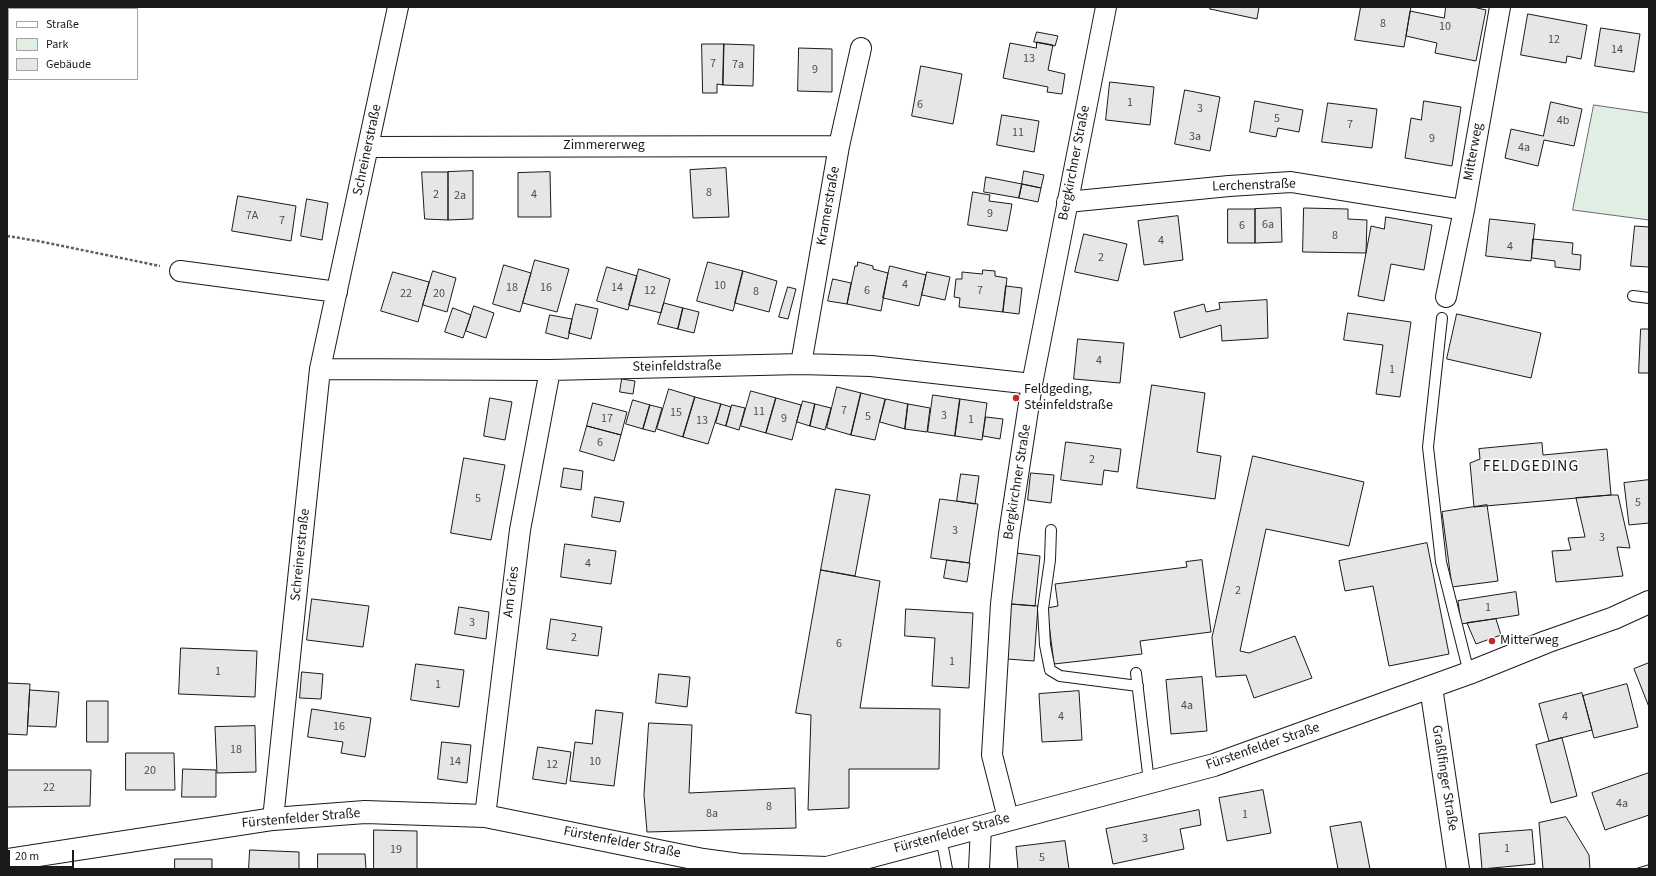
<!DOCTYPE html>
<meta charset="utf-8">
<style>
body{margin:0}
#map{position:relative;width:1656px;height:876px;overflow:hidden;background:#fff;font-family:"Source Sans 3",sans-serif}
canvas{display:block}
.frame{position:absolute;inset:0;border:8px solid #1a1a1a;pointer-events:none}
.legend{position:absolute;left:8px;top:8px;width:130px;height:72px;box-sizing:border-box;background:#fff;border:1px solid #a3a3a3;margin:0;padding:5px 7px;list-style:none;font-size:12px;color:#1a1a1a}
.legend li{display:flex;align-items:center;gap:8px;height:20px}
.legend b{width:20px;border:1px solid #a3a3a3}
.scale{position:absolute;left:8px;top:850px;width:66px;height:18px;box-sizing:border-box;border:2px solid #1a1a1a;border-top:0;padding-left:5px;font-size:12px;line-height:14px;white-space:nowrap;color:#1a1a1a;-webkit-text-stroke:3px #fff;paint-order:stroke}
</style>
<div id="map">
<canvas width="1656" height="876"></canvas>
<div class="frame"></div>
<ul class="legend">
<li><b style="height:5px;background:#fff"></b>Straße</li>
<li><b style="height:11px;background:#e0efe3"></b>Park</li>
<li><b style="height:11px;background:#e6e6e6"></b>Gebäude</li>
</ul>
<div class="scale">20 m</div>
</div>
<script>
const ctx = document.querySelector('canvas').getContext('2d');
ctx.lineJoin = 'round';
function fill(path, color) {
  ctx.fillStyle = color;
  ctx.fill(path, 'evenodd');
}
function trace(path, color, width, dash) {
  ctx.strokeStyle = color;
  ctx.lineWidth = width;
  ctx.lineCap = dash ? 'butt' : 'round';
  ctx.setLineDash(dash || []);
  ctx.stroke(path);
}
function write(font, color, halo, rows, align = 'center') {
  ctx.font = font + ' "Source Sans 3",sans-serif';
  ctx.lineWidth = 3;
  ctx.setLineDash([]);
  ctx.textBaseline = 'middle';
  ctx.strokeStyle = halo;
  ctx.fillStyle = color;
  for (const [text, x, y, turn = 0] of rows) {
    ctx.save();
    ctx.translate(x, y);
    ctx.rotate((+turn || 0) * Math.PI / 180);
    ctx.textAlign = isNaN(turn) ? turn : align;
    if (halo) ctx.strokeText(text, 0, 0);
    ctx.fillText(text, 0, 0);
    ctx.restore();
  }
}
const green = new Path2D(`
 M1594,105L1649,113V220L1573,210Z`);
fill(green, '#e0efe3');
trace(green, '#6a6a6a', 1);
const building = new Path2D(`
 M1211,7H1259L1257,19L1210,9Z
 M1361,7H1411L1404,47L1355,40Z
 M1446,7H1473L1486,10L1476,61L1435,53L1437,43L1406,36L1410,11L1444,18Z
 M1528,14L1587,25L1581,59L1567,56L1566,63L1521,55Z
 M1601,28L1640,34L1634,72L1595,66Z
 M1037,32L1058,36L1055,46L1034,42Z
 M1037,42L1053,45L1048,70L1065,74L1062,94L1047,92L1048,87L1003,78L1010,43L1036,48Z
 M702,44H724L723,85L717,84V93H703Z
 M724,44L754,45L753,86L723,85Z
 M799,48L832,49V92L798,91Z
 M921,66L962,74L953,124L912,116Z
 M1110,82L1154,87L1150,125L1106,120Z
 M1185,90L1220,97L1210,151L1175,144Z
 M1255,101L1303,110L1299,132L1278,128L1276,137L1250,132Z
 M1424,101L1461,107L1452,166L1405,158L1411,118L1421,120Z
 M1551,102L1582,109L1574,146L1544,140L1538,166L1505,158L1511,129L1543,136Z
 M1328,103L1377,109L1372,148L1322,142Z
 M1002,115L1039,121L1034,152L997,145Z
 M726,168L729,217L693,218L690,170Z
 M473,171V219L448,220V172Z
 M1024,171L1044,175L1041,188L1022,184Z
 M422,172H448V220L425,219Z
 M550,172L551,217H518V173Z
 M986,177L1022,184L1019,198L984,192Z
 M1022,184L1041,188L1038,202L1019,198Z
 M973,192L990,195L989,201L1012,204L1007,231L968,225Z
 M238,196L296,206L291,241L232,231Z
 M307,199L328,203L322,240L301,236Z
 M1281,208L1282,242L1255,243V209Z
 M1304,208L1348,209V219L1367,220L1366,253L1303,252Z
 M1228,209H1255V243H1228Z
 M1178,216L1183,260L1144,265L1138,221Z
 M1386,217L1432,225L1424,270L1391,264L1384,301L1358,296L1371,226L1384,229Z
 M1490,219L1535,224L1531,261L1486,256Z
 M1635,226L1649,227V267L1631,266Z
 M1084,234L1127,244L1118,281L1075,272Z
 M1533,239L1573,243L1572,254L1581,255L1580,270L1555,267V261L1532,258Z
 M535,260L569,269L557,312L523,303Z
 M708,262L743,271L733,311L697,301Z
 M858,262L873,266V269L888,273L881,311L847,304L855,266H857Z
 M504,265L531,273L520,312L493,304Z
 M890,266L926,275L919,306L883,298Z
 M607,267L637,276L628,310L597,301Z
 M639,269L670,279L661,313L629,305Z
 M983,270L995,271V276L1007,278L1003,312L959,307L960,298L954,297L956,279H962V272L982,274Z
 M433,271L456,278L447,312L423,305Z
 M743,271L777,281L769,312L735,303Z
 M393,272L429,282L418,322L381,311Z
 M927,272L950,277L945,300L922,295Z
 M833,279L851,283L847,304L828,301Z
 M1006,286L1022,288L1019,314L1003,312Z
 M788,287L796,289L788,319L779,317Z
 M1267,300L1268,338L1222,341L1221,325L1180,338L1174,312L1204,304L1206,312L1220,309L1219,303Z
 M664,303L683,308L678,329L658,324Z
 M576,304L598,309L591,339L569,333Z
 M474,306L494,313L486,338L466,331Z
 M453,308L471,315L463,338L445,332Z
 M683,308L699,312L694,333L678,329Z
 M1348,313L1411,322L1400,397L1376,394L1383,345L1344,340Z
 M1457,314L1541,333L1531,378L1447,359Z
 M550,315L572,319L568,339L546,333Z
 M1641,329H1649V373H1639Z
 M1078,339L1124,343L1120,383L1074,379Z
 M622,379L635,381L633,394L620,392Z
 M1152,385L1205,393L1197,452L1221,456L1215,499L1137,488Z
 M837,387L861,393L851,435L827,428Z
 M669,389L695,397L683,437L657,429Z
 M751,391L776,398L766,433L741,426Z
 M861,393L885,399L875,440L851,435Z
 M933,395L960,399L955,436L928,432Z
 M695,397L721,404L708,444L683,437Z
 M490,398L512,402L505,440L484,436Z
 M776,398L801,405L792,440L766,433Z
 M886,399L908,404L905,429L880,422Z
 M960,399L987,403L982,440L955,436Z
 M633,400L650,405L643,429L626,424Z
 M803,401L815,404L810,426L797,422Z
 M593,403L627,412L621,435L587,426Z
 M721,404L731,407L726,426L716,423Z
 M815,404L831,408L825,430L810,426Z
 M908,404L930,408L927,432L905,429Z
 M650,405L662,408L655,432L643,429Z
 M732,405L745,408L739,430L726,426Z
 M986,417L1003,419L1000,439L983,436Z
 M587,426L621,435L614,461L580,451Z
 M1066,442L1121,449L1118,472L1104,470L1102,485L1061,480Z
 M1542,443L1543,455L1607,449L1611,495L1474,507L1470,463L1480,459L1479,449Z
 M1253,456L1364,482L1349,546L1266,529L1240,651L1249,653L1295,636L1312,678L1254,698L1246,675L1216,677L1212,638Z
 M464,458L505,465L491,540L451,533Z
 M564,468L583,471L581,490L561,487Z
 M1031,473L1054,475L1051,503L1028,500Z
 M961,474L979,476L975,504L957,501Z
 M1649,480V523L1629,525L1624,483Z
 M836,489L870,495L855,576L821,570Z
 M1611,495H1618L1630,548L1617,547L1623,576L1556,582L1552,551L1571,550L1568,538L1585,537L1576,498Z
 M595,497L624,502L620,522L592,517Z
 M940,499L978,504L969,563L931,558Z
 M1487,505L1498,581L1452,587L1442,512Z
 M1427,543L1449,654L1389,666L1373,586L1345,591L1339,561Z
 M565,544L616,551L611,584L561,577Z
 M1016,553L1040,556L1035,606L1011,604Z
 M947,560L970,563L967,582L944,578Z
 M1202,560L1211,632L1140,641L1142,654L1054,664L1047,608L1058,606L1055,584L1187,567L1186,562Z
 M821,570L880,581L860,708L940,709L939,769H849V808L808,810L811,715L796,713Z
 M1516,592L1519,615L1461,624L1458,601Z
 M312,599L369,606L363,647L307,640Z
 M1011,604L1038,606L1034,661L1007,659Z
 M459,607L489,612L486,639L455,634Z
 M906,609L973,613L969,688L932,686L935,638L905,636Z
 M551,619L602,627L598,656L547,649Z
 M1496,619L1501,635L1476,644L1467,623Z
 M181,648L257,651L255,697L179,694Z
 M1649,663V707L1634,669Z
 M416,664L464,670L459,707L411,700Z
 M302,672L323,674L321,699L300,698Z
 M659,674L690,677L687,707L656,703Z
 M1202,677L1207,731L1171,734L1166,680Z
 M7,683L30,684L27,735L7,734Z
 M1627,684L1638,727L1594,738L1583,696Z
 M30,690L59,692L56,727L28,726Z
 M1079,691L1082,740L1042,742L1039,694Z
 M1582,693L1592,730L1549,741L1539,704Z
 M87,701H108V742H87Z
 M312,709L371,718L365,757L341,753L343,742L308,737Z
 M596,710L623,713L614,786L570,781L575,742L592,744Z
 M649,723L692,725L689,793L795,788L796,828L647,832L644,795Z
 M255,726L256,772L217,773L215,727Z
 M1562,738L1577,796L1551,803L1536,745Z
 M442,742L471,745L467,783L438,779Z
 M538,747L571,752L566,784L533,779Z
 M126,753H174L175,790H126Z
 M183,769L216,770V797H182Z
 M7,770H91L90,806L7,807Z
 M1649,773V815L1605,830L1592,793Z
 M1263,790L1271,833L1227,841L1219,798Z
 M1199,810L1201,825L1180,829L1184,849L1113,864L1106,829Z
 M1566,817L1589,855L1590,869H1543L1539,823Z
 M1361,822L1370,869H1338L1330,827Z
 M374,830L417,831V869H374Z
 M1532,830L1535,864L1482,869L1479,834Z
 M1065,841L1069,869H1018L1016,847Z
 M250,850L299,852V869H249Z
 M318,854H365L366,869H318Z
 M175,859H212V869H175Z
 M1649,865V869H1635Z`);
fill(building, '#e6e6e6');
trace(building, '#1a1a1a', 1);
const lane = new Path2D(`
 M1633,296L1649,298
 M1442,318L1428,447L1441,562L1469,673
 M1051,530L1050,560L1043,609L1045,645L1050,670L1060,676L1138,686
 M1136,673L1149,782
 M941,837L947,869`);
const street = new Path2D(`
 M369,147L839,146
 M1067,202L1229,186L1291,182L1464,210
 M180,271L337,292
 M1446,297L1464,210L1500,7
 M801,364L839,146L861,48
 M320,369L550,370L801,364L871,366L1032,384
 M485,816L520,530L550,370
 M1008,818L992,755L1001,604L1009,534L1032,384L1106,7
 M273,819L320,369L398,7
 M979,869L981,827`);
const secondary = new Path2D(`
 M1431,687L1458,869
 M7,860L273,819L365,812L485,816L703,860L740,865L827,868L1214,765L1469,673L1546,642L1614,618L1649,602`);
trace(lane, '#1a1a1a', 12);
trace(street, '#1a1a1a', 22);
trace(secondary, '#1a1a1a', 24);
trace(new Path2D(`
 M7,236L38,241L160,266`), '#5f5f5f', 2.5, [3, 2]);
trace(lane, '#fff', 10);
trace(street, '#fff', 20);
trace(secondary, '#fff', 22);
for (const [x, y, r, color] of [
 [1016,398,4,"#c62828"],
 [1492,641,4,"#c62828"]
]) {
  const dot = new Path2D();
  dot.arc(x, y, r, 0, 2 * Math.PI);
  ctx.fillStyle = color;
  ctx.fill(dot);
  trace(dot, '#fff', 1.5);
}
write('12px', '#4d4d4d', null, [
 ["8",1383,24],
 ["10",1445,27],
 ["12",1554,40],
 ["14",1617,50],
 ["13",1029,59],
 ["7",713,64],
 ["7a",738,65],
 ["9",815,70],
 ["1",1130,103],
 ["6",920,105],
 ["3",1200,109],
 ["5",1277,119],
 ["4b",1563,121],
 ["7",1350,125],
 ["11",1018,133],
 ["3a",1195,137],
 ["9",1432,139],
 ["4a",1524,148],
 ["8",709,193],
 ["2",436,195],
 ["4",534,195],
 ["2a",460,196],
 ["9",990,214],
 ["7A",252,216],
 ["7",282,221],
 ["6a",1268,225],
 ["6",1242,226],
 ["8",1335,236],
 ["4",1161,241],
 ["4",1510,247],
 ["2",1101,258],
 ["4",905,285],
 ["10",720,286],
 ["18",512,288],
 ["16",546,288],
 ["14",617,288],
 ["12",650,291],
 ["6",867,291],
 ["7",980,291],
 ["8",756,292],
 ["22",406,294],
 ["20",439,294],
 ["4",1099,361],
 ["1",1392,370],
 ["7",844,411],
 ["11",759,412],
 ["15",676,413],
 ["3",944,416],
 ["5",868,417],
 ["17",607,419],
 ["9",784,419],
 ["1",971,420],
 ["13",702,421],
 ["6",600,443],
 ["2",1092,460],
 ["5",478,499],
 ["5",1638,503],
 ["3",955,531],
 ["3",1602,538],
 ["4",588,564],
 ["2",1238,591],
 ["1",1488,608],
 ["3",472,623],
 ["2",574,638],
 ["6",839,644],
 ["1",952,662],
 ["1",218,672],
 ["1",438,685],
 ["4a",1187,706],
 ["4",1061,717],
 ["4",1565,717],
 ["16",339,727],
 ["18",236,750],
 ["14",455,762],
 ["10",595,762],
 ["12",552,765],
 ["20",150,771],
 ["22",49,788],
 ["4a",1622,804],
 ["8",769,807],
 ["8a",712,814],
 ["1",1245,815],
 ["3",1145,839],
 ["1",1507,849],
 ["19",396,850],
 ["5",1042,858]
]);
write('14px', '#1a1a1a', '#fff', [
 ["Zimmererweg",604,146],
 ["Schreinerstraße",368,150,-78],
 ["Mitterweg",1474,152,-80],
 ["Bergkirchner Straße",1075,163,-79],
 ["Lerchenstraße",1254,186,-2],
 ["Kramerstraße",829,206,-80],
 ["Steinfeldstraße",677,367,-1],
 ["Bergkirchner Straße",1018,482,-81],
 ["Schreinerstraße",301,555,-84],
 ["Am Gries",512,592,-83],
 ["Fürstenfelder Straße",1263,747,-19],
 ["Graßlfinger Straße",1444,778,81],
 ["Fürstenfelder Straße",301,819,-5],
 ["Fürstenfelder Straße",952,834,-15],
 ["Fürstenfelder Straße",622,843,11]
]);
write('14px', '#1a1a1a', '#fff', [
 ["Feldgeding,",1024,390],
 ["Steinfeldstraße",1024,406],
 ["Mitterweg",1500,641]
], 'left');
ctx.letterSpacing = '1px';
write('16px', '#1a1a1a', '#fff', [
 ["FELDGEDING",1531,467]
]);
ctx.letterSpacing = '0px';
</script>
